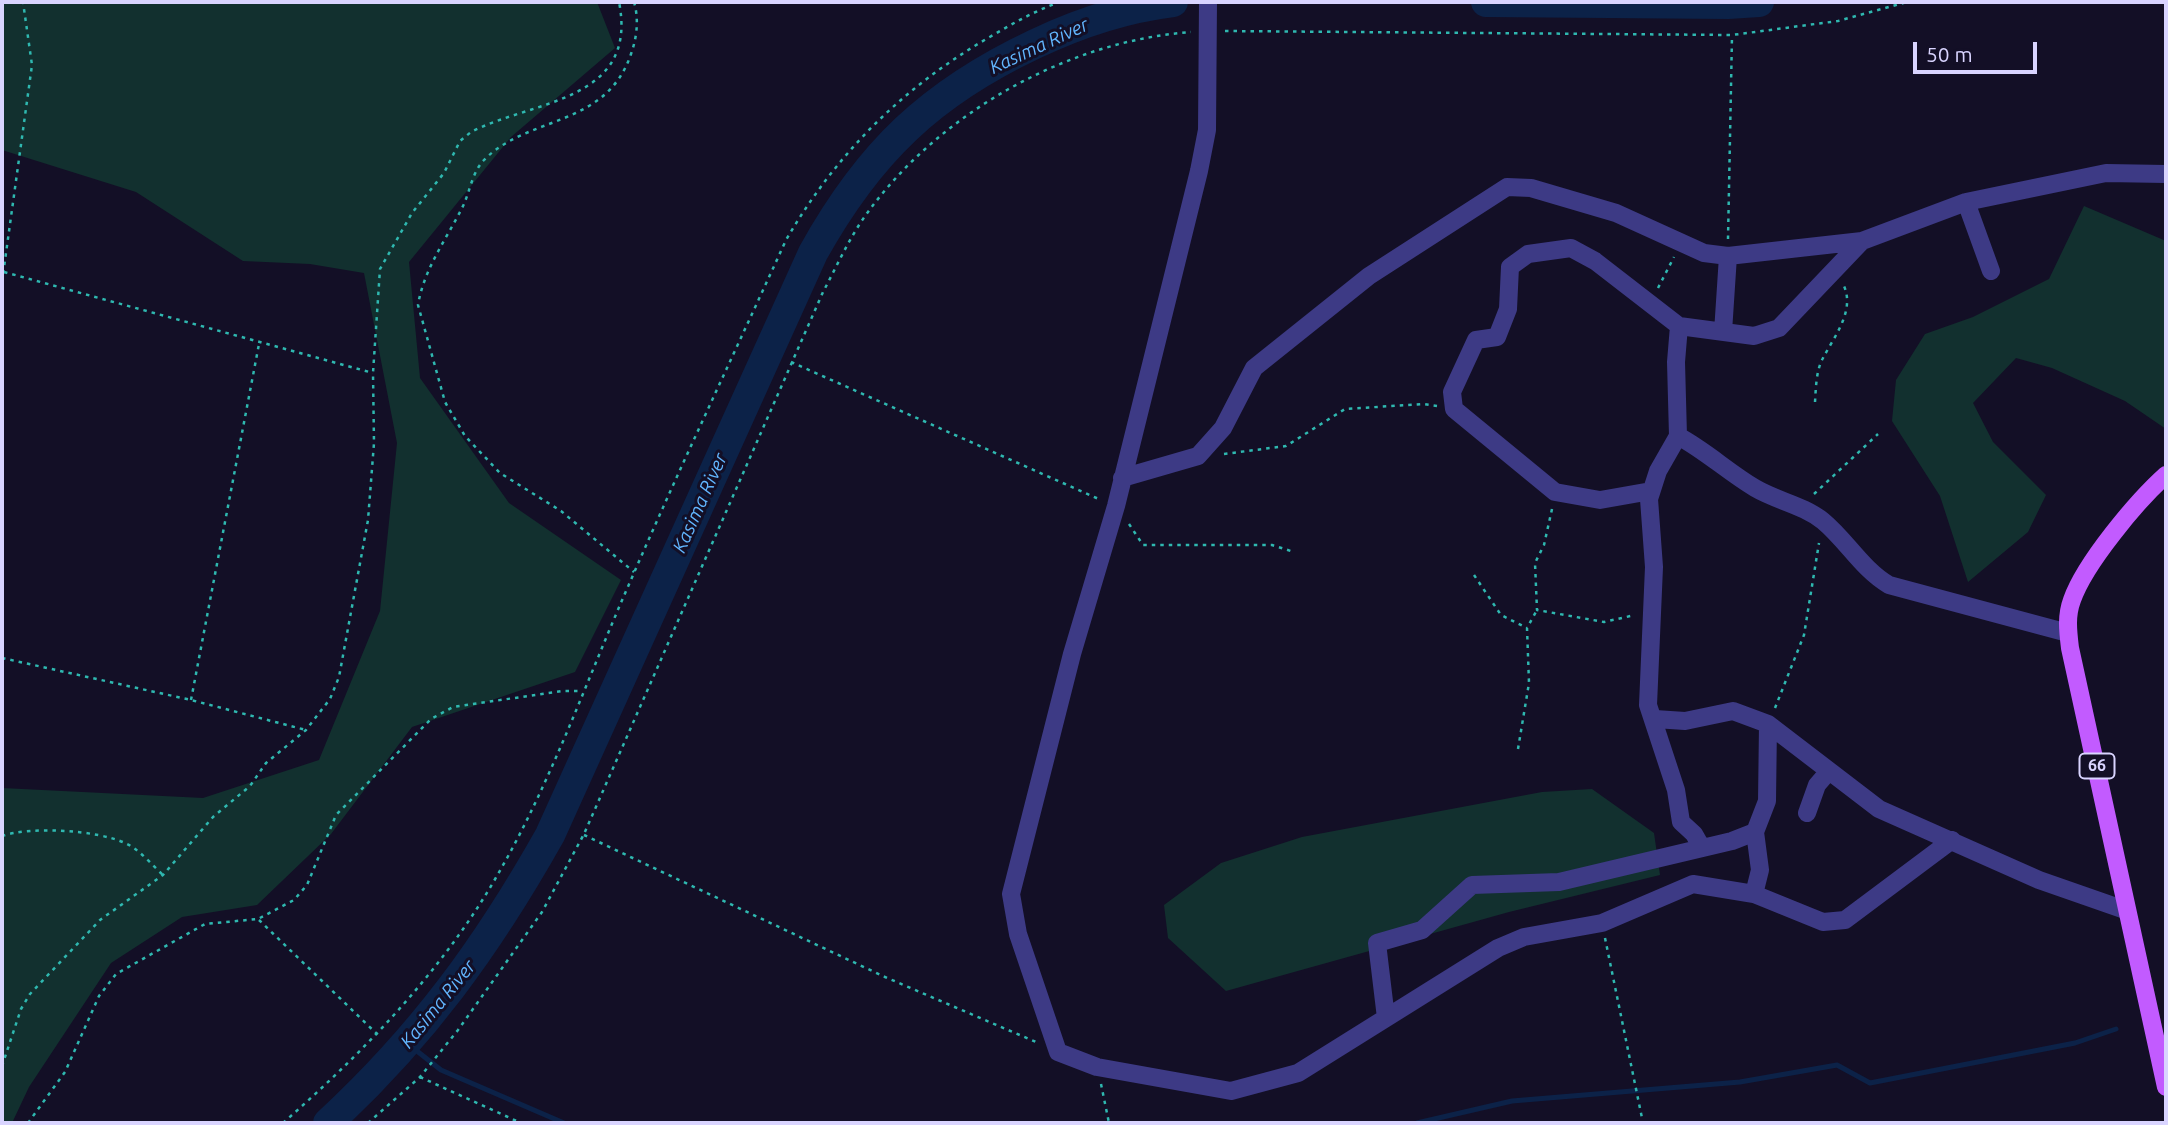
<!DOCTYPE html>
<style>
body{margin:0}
#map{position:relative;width:2168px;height:1125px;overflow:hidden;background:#130f26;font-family:Ubuntu,sans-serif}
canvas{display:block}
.frame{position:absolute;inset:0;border:4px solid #d9d4ff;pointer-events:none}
.scale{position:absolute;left:1913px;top:42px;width:124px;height:32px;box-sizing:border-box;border:4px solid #d9d4ff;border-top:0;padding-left:9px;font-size:21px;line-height:24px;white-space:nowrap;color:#d9d4ff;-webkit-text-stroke:5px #130f26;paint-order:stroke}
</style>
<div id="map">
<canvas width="2168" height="1125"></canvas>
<div class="frame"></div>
<div class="scale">50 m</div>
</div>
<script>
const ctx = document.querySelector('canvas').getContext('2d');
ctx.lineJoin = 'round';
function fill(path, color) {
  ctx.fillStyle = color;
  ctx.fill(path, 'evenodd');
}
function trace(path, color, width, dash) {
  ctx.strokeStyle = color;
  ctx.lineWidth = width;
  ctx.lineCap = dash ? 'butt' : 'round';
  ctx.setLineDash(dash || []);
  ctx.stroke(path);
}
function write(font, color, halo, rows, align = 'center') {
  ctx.font = font + ' Ubuntu,sans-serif';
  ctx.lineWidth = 6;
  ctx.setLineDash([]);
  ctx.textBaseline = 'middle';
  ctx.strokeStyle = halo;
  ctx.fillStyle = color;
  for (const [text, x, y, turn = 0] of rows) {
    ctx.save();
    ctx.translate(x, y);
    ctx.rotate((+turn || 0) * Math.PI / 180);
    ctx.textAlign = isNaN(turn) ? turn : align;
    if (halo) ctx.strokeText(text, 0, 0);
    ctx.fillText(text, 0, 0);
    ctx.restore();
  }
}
fill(new Path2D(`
 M2,2H597L615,48L511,137L409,262L420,378L509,503L621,580L575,672L412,727L331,834L257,905L182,917L111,963L29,1087L12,1123H2V788L203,798L319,760L380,611L397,443L364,273L310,264L243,261L136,192L2,150Z
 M2084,206L2166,241V429L2125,401L2052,368L2016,358L1973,403L1993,442L2046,495L2028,532L1968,582L1940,496L1892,421L1896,380L1925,334L1973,317L2049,279Z
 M1592,789L1654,833L1660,875L1509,912L1226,991L1168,938L1164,905L1221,863L1302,837L1542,792Z`), '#12302f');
trace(new Path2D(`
 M408,1044L441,1070L564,1123
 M1417,1123L1512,1101L1740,1082L1837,1065L1870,1083L2075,1043L2116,1029`), '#0c2248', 5);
trace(new Path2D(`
 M1486,2L1728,4L1759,2
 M328,1123C422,1036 487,947 550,835L813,253C869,152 931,93 1035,44C1079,23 1124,8 1173,2`), '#0c2248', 30);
trace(new Path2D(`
 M634,2C639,19 637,37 631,54C606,128 528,115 484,160C473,171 470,190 464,204C448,237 424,268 418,305L445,402L465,436L500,473L561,511L634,572
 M1225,31L1732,35L1838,21L1907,2
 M1728,239L1732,36
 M4,272L373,373
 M2,282L32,65L23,2
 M1658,288L1674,257
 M791,362L1101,500
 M1815,402C1816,387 1816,371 1823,358C1834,337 1855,311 1844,286
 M1224,454L1286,446L1345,409L1423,404L1437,406
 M1814,494L1878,434
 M1552,509L1544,545L1535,563L1537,610L1604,622L1635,615
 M1129,524L1143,545H1272L1294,552
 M1474,575L1501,615L1527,628
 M2,658L191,700L306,730
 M191,700L259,344
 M1775,708L1804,635L1819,543
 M1518,749L1529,683L1527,628L1537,610
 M584,835L885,977L1036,1042
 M2,836C31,826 97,830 125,843C139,849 152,865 163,875
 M259,920L378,1035
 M1605,938L1643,1123
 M2,1066L21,1009L30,994L100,920L163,875L213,817L250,786L266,763L306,730L330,699L339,677L368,520L374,443L373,373L380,269L412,213L444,173L460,141L471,132C533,100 639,102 619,2
 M420,1077L521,1123
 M1101,1084L1109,1123
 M28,1123L65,1072L99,996L116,974L205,924L258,919L294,900L307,885L336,815L431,719L453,707L562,691H581
 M283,1123C367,1049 447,966 502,867C553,777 588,677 630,582C680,467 734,354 786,240C836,154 902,88 988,38C1012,24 1034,11 1060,2
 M368,1123L420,1077L458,1030L542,912L584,834L823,292C837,266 850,236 868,212C941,112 1068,41 1191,32`), '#2fb8b0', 2.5, [3.5, 5]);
trace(new Path2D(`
 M1208,2L1207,130L1199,171L1116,506L1072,654L1011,894L1018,934L1058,1052L1097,1067L1231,1091L1298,1073L1498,948L1524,937L1602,923L1693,884L1754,894L1823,922L1845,920L1952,840
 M1966,202L1991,271
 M1679,326L1676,362L1678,436L1658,471L1649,499L1654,567L1648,705L1676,790L1681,822L1694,834L1702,848
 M1723,332L1728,256
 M1678,436C1706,451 1728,472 1755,488C1777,501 1803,505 1823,521C1847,541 1862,569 1889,585L2068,633
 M1122,478L1198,456L1223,428L1254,368L1369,276L1507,187L1531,188L1616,213L1704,253L1728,256L1862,241L1966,202L2106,173L2166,174
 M1651,491L1600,500L1555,492L1454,409L1452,392L1476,340L1497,337L1508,309L1510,267L1528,254L1571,248L1595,261L1679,326L1754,336L1779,328L1862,241
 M1655,719L1685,721L1733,711L1768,724L1879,809L2039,880L2125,910
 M1807,813L1817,785L1829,771
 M1754,894L1760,870L1755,832
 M1386,1018L1377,943L1422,930L1472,885L1559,882L1732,841L1755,832L1767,801L1768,724`), '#3d3a85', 18);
trace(new Path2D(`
 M2166,475C2137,501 2085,563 2072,600C2066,616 2068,631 2070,648L2166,1087`), '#c25bff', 18);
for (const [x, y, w] of [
 [2097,766,35]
]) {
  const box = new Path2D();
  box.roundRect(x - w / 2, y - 12.5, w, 25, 5);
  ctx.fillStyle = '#130f26';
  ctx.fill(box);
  trace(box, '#d9d4ff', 2);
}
write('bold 16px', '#d9d4ff', null, [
 ["66",2097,766]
]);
write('italic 19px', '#62b6ff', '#130f26', [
 ["Kasima River",1039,46,-25],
 ["Kasima River",700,503,-66],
 ["Kasima River",438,1004,-51]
]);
</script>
